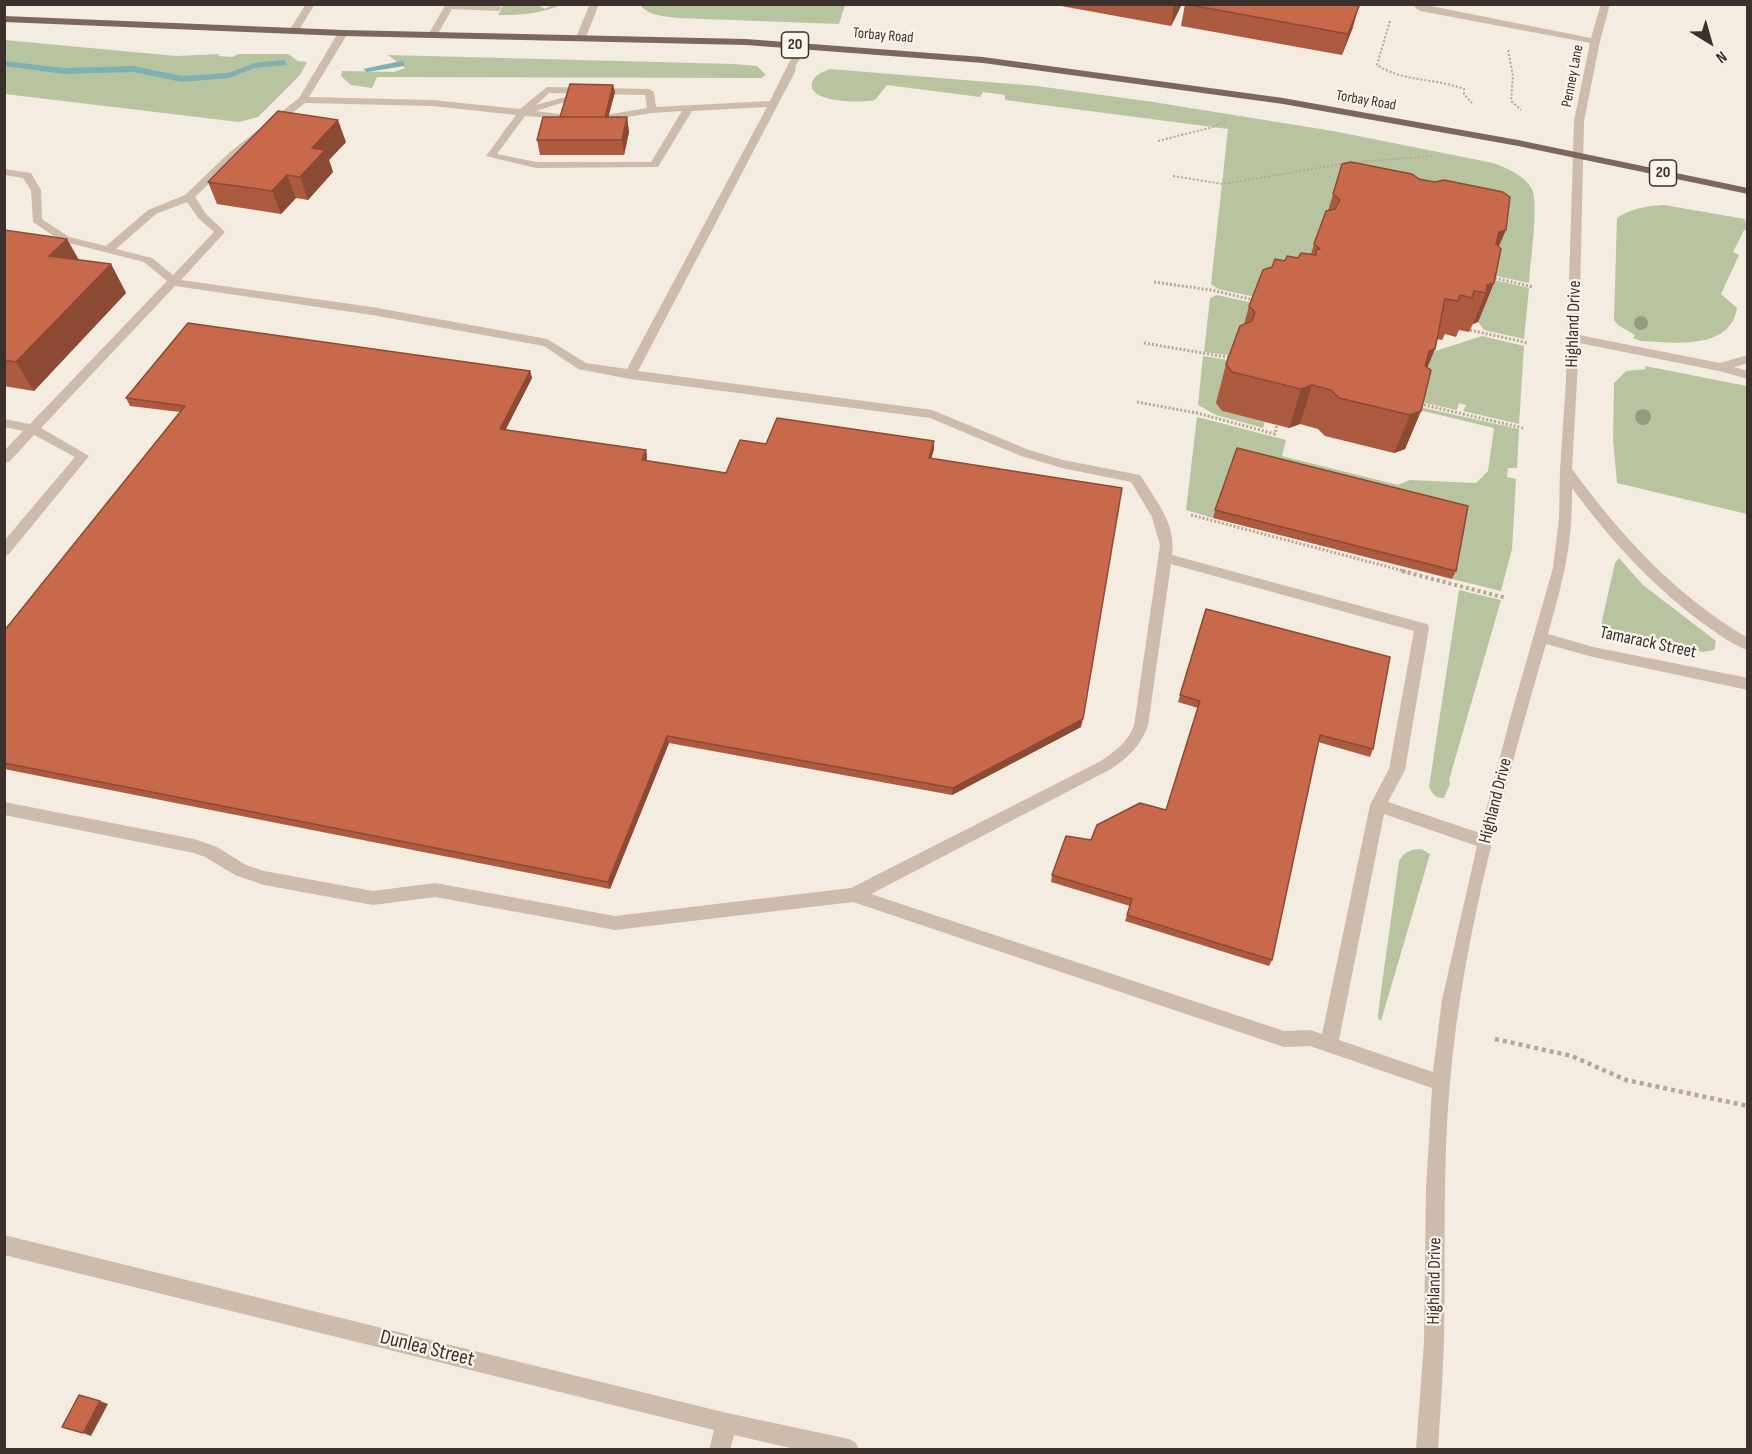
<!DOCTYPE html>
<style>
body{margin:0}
#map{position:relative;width:1752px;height:1454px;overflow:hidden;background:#f4ebe1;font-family:"Sofia Sans Condensed",sans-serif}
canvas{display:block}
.frame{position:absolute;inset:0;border:6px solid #3b302b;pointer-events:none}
.north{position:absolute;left:1680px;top:12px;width:60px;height:60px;-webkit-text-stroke:4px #fbf5ee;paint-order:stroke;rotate:143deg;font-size:16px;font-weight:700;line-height:24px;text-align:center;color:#3b302b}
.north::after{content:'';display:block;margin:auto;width:21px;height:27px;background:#3b302b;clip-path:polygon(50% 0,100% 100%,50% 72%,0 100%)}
</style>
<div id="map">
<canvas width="1752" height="1454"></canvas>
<div class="frame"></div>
<div class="north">N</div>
</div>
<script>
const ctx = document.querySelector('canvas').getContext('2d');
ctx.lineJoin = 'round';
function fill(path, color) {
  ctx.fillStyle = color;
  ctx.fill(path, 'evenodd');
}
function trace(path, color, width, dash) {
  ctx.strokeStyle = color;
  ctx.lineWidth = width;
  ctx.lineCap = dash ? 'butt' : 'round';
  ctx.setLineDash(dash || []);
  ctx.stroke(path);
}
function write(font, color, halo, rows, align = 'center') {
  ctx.font = font + ' "Sofia Sans Condensed",sans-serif';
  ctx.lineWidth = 4.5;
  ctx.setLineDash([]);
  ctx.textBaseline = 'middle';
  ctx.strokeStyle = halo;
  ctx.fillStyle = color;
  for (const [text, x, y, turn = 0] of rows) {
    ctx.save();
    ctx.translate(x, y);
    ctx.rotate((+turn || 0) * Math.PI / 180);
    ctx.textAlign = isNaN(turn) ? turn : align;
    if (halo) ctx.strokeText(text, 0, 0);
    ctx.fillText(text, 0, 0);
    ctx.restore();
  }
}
fill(new Path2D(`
 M500,5H538L545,9L552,5H561C540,14 521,15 498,15L503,6Z
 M640,5H845L839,24L678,18C664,16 649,16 640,5Z
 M5,40L176,56L220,54L218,56L233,57L238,54H288L298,61L307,62L300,75L258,117L239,122L5,94Z
 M388,55L733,64L757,66L766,75L761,78L377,77L372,88L351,85L341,76L342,71L394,72L405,68Z
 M830,69L1037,86L1153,102L1333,131L1493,163C1507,168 1524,175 1532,189C1539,203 1530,264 1529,283L1328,239L1264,299L1218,289L1211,284L1228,129L1005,100V95L983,92L980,97L887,85L875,100C862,103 807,103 812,83C814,74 823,72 830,69Z
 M1664,205L1745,219L1747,230H1744L1733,252L1739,255L1721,294L1737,308C1731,350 1674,343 1641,341L1633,338L1635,335L1618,325L1614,320L1617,218C1632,208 1646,206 1664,205Z
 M1481,277L1529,288L1524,339L1484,330L1478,322L1485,288Z
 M1217,295L1262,305L1242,357L1204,352L1210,298Z
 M1482,336L1524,346L1519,424L1463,411L1466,405L1459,403L1457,410L1411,400L1426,354Z
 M1203,356L1240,362L1222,411L1265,422L1263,428L1216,415L1198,405Z
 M1645,366L1747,386V514L1617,483L1613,440L1614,383L1626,371L1646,369Z
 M1410,405L1519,429L1517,468H1508L1507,477L1516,479L1512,549L1501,591L1452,579L1235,456L1213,518L1186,510L1197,417L1286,440L1282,456L1398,485L1410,480L1476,483L1488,471L1494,428L1415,409Z
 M1619,558L1643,585L1716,641L1714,650L1703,652L1603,628L1601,625L1615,563Z
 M1459,590L1501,600L1449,780L1450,784L1444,798C1436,799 1432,793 1429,787Z
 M1421,849L1430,854L1381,1021L1378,1018L1379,1006L1399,861C1404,852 1410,849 1421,849Z`), '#b8c4a0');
fill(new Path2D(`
 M283,60L286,61V65L255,68L229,78L182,82L133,72L64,74L4,66V61L64,68L133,66L182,76L228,73L254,63Z
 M401,61L404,62V66L367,72L363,69Z`), '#7fb0b2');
trace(new Path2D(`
 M1390,21L1377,65C1403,82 1435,78 1464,89V94L1472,103
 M1508,50L1513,76L1511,101L1521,110
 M1158,141L1213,127L1226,121
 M1173,176L1223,184L1348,163L1432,156`), '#b9a596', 2, [2, 2]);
trace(new Path2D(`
 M1491,277L1533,287
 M1154,282L1211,290L1254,300
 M1470,330L1528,343
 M1144,343L1232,358
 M1137,402L1197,413L1275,434L1277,424
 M1420,404L1523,428
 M1191,515L1408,572`), '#b9a596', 3, [2, 2]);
trace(new Path2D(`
 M1402,571L1506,598`), '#b9a596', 4, [3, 3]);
trace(new Path2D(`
 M1495,1039L1572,1056L1626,1080L1748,1106`), '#b9a596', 4.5, [4, 4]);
fill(new Path2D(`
 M306,4H315L297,33H291L289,31Z
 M446,4L498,5L502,8L498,11L452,9L436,37H430L428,35Z
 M590,4H599L586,37L578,39L576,37Z
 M1411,4H1421L1591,38L1601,4H1610L1600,41L1584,121L1579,335L1720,363L1748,355V363L1734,367L1748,371V379L1719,371L1579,343L1572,469C1621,536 1676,596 1748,638V650C1734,646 1720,635 1708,627C1655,589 1611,541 1572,488C1573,544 1563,581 1548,634L1593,647L1748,678V690L1593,657L1546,644C1505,787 1463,934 1450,1082C1442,1168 1446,1255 1444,1341C1443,1377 1440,1413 1438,1450H1416L1424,1342L1426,1189L1432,1088L1310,1046L1284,1047L853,902L615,930L435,897L373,905L264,885L235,875L205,857L194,853L4,815V802L194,839L217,847L246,865L264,871L373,891L435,883L615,916L851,888L1101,761C1115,751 1127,743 1134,726L1160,545L1152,517L1131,482L1062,468L1021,456L930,418L630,379L578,369L544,346L372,315L175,286L41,428L89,456L9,554L4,556V541L75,457L34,435L9,462L4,463V451L23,431L4,427V419L30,424L167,281L144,262L61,241L33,222L31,190L23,178L4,175V169L31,173L41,190L42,219L69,237L106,246L148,210L185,195L230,152L299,98L338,33L343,30L348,33L309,97L432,100L520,109L547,87L649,89L654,92L656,107L770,101C780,81 788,62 801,43H807L809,45L796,65L795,72L638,371L932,410L1029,450L1063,460L1140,475C1155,499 1177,525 1172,555L1427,624L1429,628L1405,770L1388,802L1480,833L1511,715L1553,568L1559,519L1560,470L1566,380L1574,121L1590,43L1420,11ZM549,93L645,95L647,108L605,115V119L608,120L652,113L682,111L651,162H536L497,154L525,116L567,119V115L536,111L574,99L569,96L536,105ZM305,103L432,106L516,115L486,156L536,168L658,167L692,111L767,107L627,369L586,363L547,339L372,307L181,280L225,232L206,214L195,197L238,156ZM187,202L198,218L214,232L173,275L152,258L116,249L156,214ZM1171,564L1414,631L1389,769L1370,805L1322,1034L1310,1030L1284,1031L871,894L1111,769C1129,757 1140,746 1148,726ZM1384,814L1477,846L1442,1000L1433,1072L1339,1040Z
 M4,1235L727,1413L849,1439L856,1443L859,1450H799L734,1435L730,1450H709L714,1430L4,1255Z`), '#cdbbac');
fill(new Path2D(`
 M4,16L343,30L746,39L983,57L1283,98L1518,140L1748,188V194L1518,146L1283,104L983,63L746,45L343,36L4,22Z`), '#7d675c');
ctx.fillStyle = '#969b7f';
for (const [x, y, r] of [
 [1641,323,7],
 [1643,417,8]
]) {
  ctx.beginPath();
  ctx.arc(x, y, r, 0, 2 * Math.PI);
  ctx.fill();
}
fill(new Path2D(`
 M1050,4H1182L1171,26Z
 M1185,4L1353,27L1342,55L1181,26Z
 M615,92L608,117H627L629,132L624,155H540L537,140Z
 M346,142L329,160L333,172L308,200L296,198L281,214L217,204L208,182Z
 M1342,164L1499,247L1494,283L1478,322L1473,324L1469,332L1459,330L1456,337L1445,334L1442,340L1437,339L1427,367L1421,411L1405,449L1394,453L1325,436L1318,429L1300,424L1289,428L1222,411L1216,403L1226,364L1244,324L1249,306L1272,267L1285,261L1298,258L1311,254L1314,244L1328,211Z
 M4,230L79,260L111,264L126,293L34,391L4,386Z
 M530,371L532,378L505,430L646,450L647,458L646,461L726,473L766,444L934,449L931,459L1081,727L952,795L669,743L610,889L4,769V631L180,412L130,406L126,398Z
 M1215,510L1456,571L1452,579L1213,518Z
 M1206,609L1373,749L1370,757L1318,742L1272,960L1269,966L1125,921L1130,906L1051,882L1052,875L1166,810L1198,708L1178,702Z`), '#ac5a40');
fill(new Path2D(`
 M1174,4H1182L1171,26Z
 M1359,6L1353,27L1342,55L1348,34Z
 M613,85L615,92L606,126L605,118Z
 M627,117L629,132L624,155L622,140Z
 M338,120L346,142L329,160L333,172L308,200L300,177L312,148Z
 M287,175L296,198L281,214L272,191Z
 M1506,230L1489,269L1499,232Z
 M67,239L83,267L49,256Z
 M111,264L126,293L34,391L16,362Z
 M1494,283L1478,322L1473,324L1486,293L1487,285Z
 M1435,349L1419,388L1429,351Z
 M530,371L532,378L502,437L500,429Z
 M1312,385L1300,424L1289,428L1301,389Z
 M1421,411L1405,449L1394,453L1410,415Z
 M934,441V449L929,466V458Z
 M646,450L647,458L643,468L642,460Z
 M1083,719L1081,727L952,795L953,788Z
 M667,736L669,743L610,889L608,882Z
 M100,1401L108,1404L91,1436L83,1433Z`), '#8c4a34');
const building = new Path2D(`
 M1185,4H1351L1359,6L1348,34Z
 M570,84L613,85L605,117H560Z
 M278,111L338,120L312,148L325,150L300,177L287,175L272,191L208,182Z
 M543,117H627L622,140H537Z
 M1351,162L1412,174L1419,179L1435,182L1444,180L1503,192L1510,197L1506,230L1499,232L1496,244L1501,249L1494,283L1487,285L1486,293L1474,291L1472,298L1460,295L1458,301L1445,299L1435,349L1429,351L1426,363L1425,366L1431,370L1421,411L1410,415L1339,398L1331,390L1312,385L1301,389L1232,372L1226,364L1240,326L1252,321L1255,312L1249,306L1263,270L1272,267L1275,259L1285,261L1287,256L1298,258L1301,253L1316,255V250L1320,249L1314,244L1326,211L1335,209L1340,200L1333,194L1342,164Z
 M4,230L67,239L49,256L111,264L16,362L4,360Z
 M188,323L530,371L500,429L646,450L642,460L726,473L740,440L766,444L777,418L934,441L929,458L1122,488L1083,719L953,788L667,736L608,882L4,763V631L185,406L126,398Z
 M1237,448L1468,506L1456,571L1215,510Z
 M1206,609L1390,657L1373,749L1320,735L1272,960L1127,915L1132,899L1052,875L1066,836L1091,840L1097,825L1140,803L1166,810L1200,701L1180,695Z
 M79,1395L100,1401L83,1433L62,1427Z`);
fill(building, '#c8694b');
trace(building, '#8c4a34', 1.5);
write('15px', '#3b302b', '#fbf5ee', [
 ["Torbay Road",883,36,5],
 ["Penney Lane",1573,76,-79],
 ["Torbay Road",1366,101,10]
]);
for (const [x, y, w] of [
 [795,45,27],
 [1663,173,27]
]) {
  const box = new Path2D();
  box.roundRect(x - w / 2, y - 13, w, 26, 4.5);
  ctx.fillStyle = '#fbf5ee';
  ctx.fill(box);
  trace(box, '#3b302b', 1.5);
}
write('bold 16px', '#3b302b', null, [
 ["20",795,45],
 ["20",1663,173]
]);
write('18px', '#3b302b', '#fbf5ee', [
 ["Highland Drive",1574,324,-88],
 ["Tamarack Street",1648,643,12],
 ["Highland Drive",1496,801,-76],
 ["Highland Drive",1435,1281,-89]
]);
write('21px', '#3b302b', '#fbf5ee', [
 ["Dunlea Street",427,1349,14]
]);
</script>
